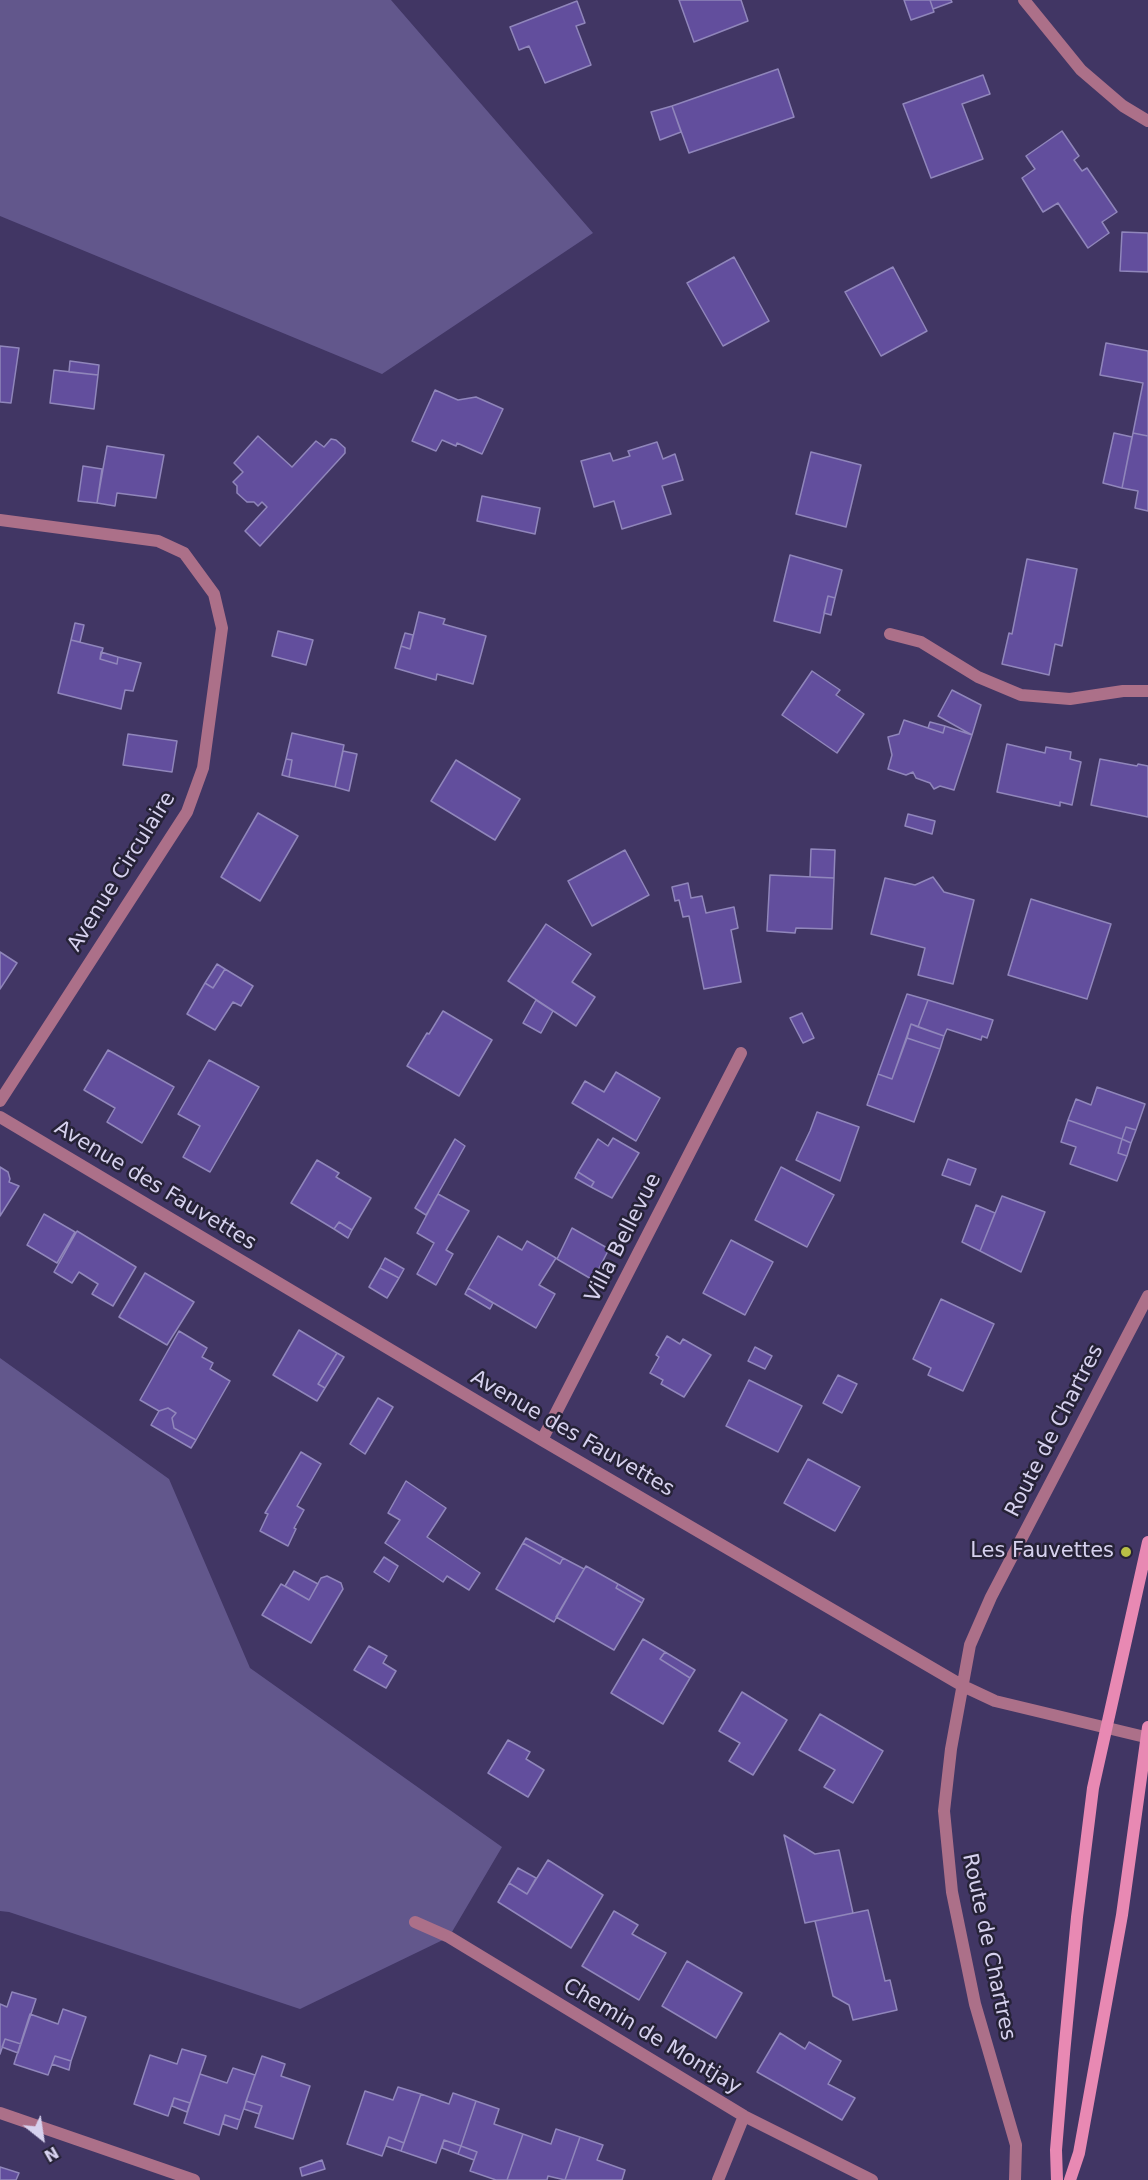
<!DOCTYPE html>
<style>
body{margin:0}
#map{position:relative;width:1148px;height:2180px;overflow:hidden;background:#413664;font-family:"DejaVu Sans",sans-serif}
canvas{display:block}
.north{position:absolute;left:12px;top:2108px;width:60px;height:60px;-webkit-text-stroke:4px #262237;paint-order:stroke;rotate:150deg;font-size:16px;font-weight:700;line-height:24px;text-align:center;color:#d6d1ee}
.north::after{content:'';display:block;margin:auto;width:21px;height:27px;background:#d6d1ee;clip-path:polygon(50% 0,100% 100%,50% 72%,0 100%)}
</style>
<div id="map">
<canvas width="1148" height="2180"></canvas>
<div class="north">N</div>
</div>
<script>
const ctx = document.querySelector('canvas').getContext('2d');
ctx.lineJoin = 'round';
function fill(path, color) {
  ctx.fillStyle = color;
  ctx.fill(path, 'evenodd');
}
function trace(path, color, width, dash) {
  ctx.strokeStyle = color;
  ctx.lineWidth = width;
  ctx.lineCap = dash ? 'butt' : 'round';
  ctx.setLineDash(dash || []);
  ctx.stroke(path);
}
function write(font, color, halo, rows, align = 'center') {
  ctx.font = font + ' "DejaVu Sans",sans-serif';
  ctx.lineWidth = 5;
  ctx.setLineDash([]);
  ctx.textBaseline = 'middle';
  ctx.strokeStyle = halo;
  ctx.fillStyle = color;
  for (const [text, x, y, turn = 0] of rows) {
    ctx.save();
    ctx.translate(x, y);
    ctx.rotate((+turn || 0) * Math.PI / 180);
    ctx.textAlign = isNaN(turn) ? turn : align;
    if (halo) ctx.strokeText(text, 0, 0);
    ctx.fillText(text, 0, 0);
    ctx.restore();
  }
}
fill(new Path2D(`
 M0,0H391L593,233L382,374L0,216Z
 M0,1358L169,1479L250,1668L502,1847L449,1937L300,2009L9,1912L0,1911Z`), '#62578c');
const building = new Path2D(`
 M679,0H741L748,21L694,42Z
 M904,0H930L934,12L911,20Z
 M930,0H951L952,2L933,9Z
 M577,1L585,23L576,26L591,65L545,83L529,46L519,50L510,27Z
 M778,69L794,117L689,153L672,106Z
 M983,75L990,94L962,104L983,159L931,178L903,104Z
 M672,106L681,132L660,140L651,112Z
 M1062,131L1079,156L1074,160L1082,171L1087,168L1117,212L1102,222L1109,233L1088,248L1058,203L1043,212L1022,178L1035,169L1026,156Z
 M1122,232L1148,233V272L1120,271Z
 M734,257L769,321L723,346L687,283Z
 M893,267L927,331L881,356L845,292Z
 M1106,343L1148,351V436L1133,433L1143,383L1100,375Z
 M0,346L19,348L11,403L0,402Z
 M70,361L99,365L98,375L69,372Z
 M54,370L98,375L94,409L50,403Z
 M435,390L458,400L476,397L503,409L482,454L457,443L456,446L442,440L436,451L412,441Z
 M1114,433L1132,437L1122,488L1103,483Z
 M1133,433L1148,436V511L1135,508L1138,491L1122,488Z
 M258,436L292,467L316,441L324,447L331,439L336,440L345,448V453L260,546L245,531L267,507L262,502L258,506L254,502H247L237,493V486L233,482L243,472L234,463Z
 M657,442L663,459L675,454L683,480L662,486L671,514L622,529L614,501L594,507L581,461L610,453L613,461L630,456L628,451Z
 M107,446L164,455L156,498L117,493L115,506L97,503Z
 M811,452L861,465L846,527L796,514Z
 M83,466L102,469L97,503L78,501Z
 M482,496L540,508L535,534L477,521Z
 M790,555L842,570L835,598L828,596L820,633L774,621Z
 M1027,559L1077,569L1062,646L1055,644L1049,675L1002,664L1009,633L1012,634Z
 M828,596L835,598L831,615L824,613Z
 M419,612L445,619L443,624L486,636L473,684L437,674L436,680L395,668L401,646L410,649Z
 M75,623L84,625L80,642L71,640Z
 M278,631L313,640L306,665L272,656Z
 M405,633L413,635L410,649L401,646Z
 M71,640L103,648L100,659L117,664L118,657L141,663L133,691L125,690L121,709L58,693Z
 M101,652L118,657L117,664L100,659Z
 M812,671L840,690L836,695L864,714L837,753L782,715Z
 M952,690L981,705L972,735L938,716Z
 M904,720L943,733L945,726L972,735L954,790L940,786L934,789L930,783L916,778L913,772L906,775L888,769L892,755L888,737L899,734Z
 M930,722L945,726L943,733L928,728Z
 M292,733L344,745L335,787L289,777L292,760L286,759Z
 M128,734L177,741L172,772L123,765Z
 M1007,744L1045,753L1046,747L1071,752L1070,759L1081,762L1072,805L1060,802V806L997,792Z
 M343,751L357,754L349,791L335,787Z
 M286,759L292,760L289,777L282,775Z
 M1100,759L1137,766L1138,764L1148,766V817L1091,805Z
 M456,760L520,799L495,840L431,801Z
 M258,813L298,836L260,901L221,877Z
 M908,814L935,821L932,834L905,826Z
 M811,849L835,850L834,878L810,877Z
 M625,850L649,895L592,926L568,881Z
 M770,875L834,878L832,929L796,928L795,933L767,931Z
 M933,877L944,892L974,900L953,984L918,975L925,948L871,934L885,878L915,885Z
 M688,883L691,898L702,896L706,913L734,907L738,928L731,930L741,982L704,989L689,916L683,917L679,900L675,901L672,887Z
 M1031,899L1111,924L1087,999L1008,975Z
 M546,924L591,954L572,982L595,997L576,1026L508,981Z
 M0,952L17,963L0,989Z
 M217,964L225,969L213,988L205,983Z
 M225,969L253,986L241,1006L233,1002L215,1030L187,1014L205,983L213,988Z
 M907,994L928,1000L918,1027L911,1024L892,1079L878,1074Z
 M536,1000L553,1011L541,1033L523,1023Z
 M928,1000L993,1020L987,1038L982,1036L981,1040L947,1029L944,1036L918,1027Z
 M443,1011L492,1040L459,1096L407,1066L427,1033L429,1034Z
 M802,1013L814,1038L803,1043L790,1018Z
 M911,1024L944,1036L940,1049L907,1038Z
 M907,1038L940,1049L914,1122L867,1105L878,1074L892,1079Z
 M108,1050L174,1087L142,1143L107,1122L115,1108L84,1090Z
 M209,1060L259,1087L210,1172L183,1157L200,1126L178,1114Z
 M616,1072L660,1098L636,1141L572,1103L585,1081L604,1092Z
 M1097,1087L1145,1104L1136,1130L1126,1127L1122,1139L1068,1120L1076,1099L1091,1105Z
 M817,1112L859,1127L840,1181L796,1160L810,1131Z
 M1068,1120L1122,1139L1118,1153L1127,1156L1117,1181L1070,1164L1076,1147L1061,1142Z
 M1126,1127L1136,1130L1131,1143L1122,1139Z
 M613,1138L639,1153L612,1198L591,1187L594,1182L578,1172L598,1139L608,1146Z
 M455,1139L465,1146L426,1215L415,1208Z
 M1122,1139L1131,1143L1127,1156L1118,1153Z
 M948,1159L976,1169L970,1185L942,1175Z
 M317,1160L339,1173L336,1177L371,1198L352,1230L339,1222L334,1229L291,1203Z
 M0,1167L8,1172L10,1179L9,1182L19,1186L0,1216Z
 M781,1167L834,1195L807,1247L755,1220Z
 M578,1172L594,1182L591,1187L575,1178Z
 M438,1194L469,1211L446,1250L453,1254L436,1285L417,1274L434,1243L417,1233Z
 M1002,1196L1045,1212L1021,1272L980,1251Z
 M976,1205L995,1213L980,1251L962,1242Z
 M44,1214L75,1232L57,1263L27,1245Z
 M339,1222L352,1230L348,1238L334,1229Z
 M572,1228L609,1249L593,1280L557,1259Z
 M77,1231L136,1267L113,1306L92,1294L98,1284L79,1272L72,1283L54,1272Z
 M498,1236L522,1250L527,1241L556,1258L539,1285L555,1294L536,1328L468,1288Z
 M731,1240L773,1262L745,1315L703,1293Z
 M385,1258L404,1269L399,1278L380,1268Z
 M380,1268L399,1278L387,1298L369,1287Z
 M145,1273L194,1302L167,1345L119,1317Z
 M468,1288L493,1303L490,1309L465,1294Z
 M941,1299L994,1324L963,1391L928,1375L931,1368L913,1359Z
 M299,1330L337,1353L318,1384L325,1388L317,1401L273,1375Z
 M179,1331L207,1348L202,1357L213,1363L210,1369L230,1381L196,1440L174,1428L172,1418L176,1413L168,1408L159,1411L140,1400Z
 M667,1336L680,1344L683,1339L711,1355L684,1397L661,1384L663,1380L650,1373L659,1357L656,1355Z
 M755,1347L772,1356L765,1369L748,1361Z
 M337,1353L344,1357L325,1388L318,1384Z
 M838,1375L857,1384L842,1413L823,1403Z
 M749,1380L802,1406L778,1452L726,1426Z
 M378,1398L393,1407L365,1454L350,1444Z
 M168,1408L176,1413L172,1418L174,1428L196,1440L191,1448L151,1425L159,1411Z
 M301,1452L321,1464L297,1506L304,1510L294,1528L296,1529L288,1546L260,1531L268,1514L265,1513Z
 M808,1459L860,1487L835,1531L784,1503Z
 M406,1481L446,1508L427,1537L480,1573L469,1590L447,1576L443,1582L385,1543L400,1520L388,1513Z
 M526,1538L563,1558L560,1564L523,1543Z
 M523,1543L560,1564L563,1558L584,1569L554,1622L496,1589Z
 M384,1557L398,1566L389,1582L374,1572Z
 M586,1566L618,1584L616,1588L642,1603L614,1650L556,1617Z
 M294,1571L318,1584L309,1600L285,1586Z
 M327,1576L341,1583L343,1589L311,1643L262,1615L281,1584L309,1600L321,1578Z
 M618,1584L644,1599L642,1603L616,1588Z
 M643,1639L665,1652L660,1659L690,1678L663,1724L611,1693Z
 M369,1646L387,1656L383,1663L396,1671L386,1688L354,1670Z
 M665,1652L695,1670L690,1678L660,1659Z
 M742,1692L787,1720L753,1775L729,1761L740,1743L719,1731Z
 M820,1714L883,1751L853,1803L824,1787L835,1770L799,1750Z
 M508,1740L530,1752L526,1759L544,1770L528,1797L488,1773Z
 M784,1835L815,1854L839,1850L853,1913L805,1923Z
 M548,1860L603,1895L571,1948L498,1902L509,1883L527,1894Z
 M518,1868L536,1878L527,1894L509,1883Z
 M868,1910L885,1981L890,1980L897,2010L853,2020L849,2005L833,1996L815,1921Z
 M614,1911L638,1925L632,1934L666,1953L639,2000L582,1966Z
 M687,1961L742,1993L716,2038L662,2006Z
 M12,1992L36,1999L21,2044L5,2039L0,2054V2004L7,2007Z
 M63,2009L86,2017L71,2061L55,2056L48,2075L14,2064L30,2014L58,2024Z
 M780,2033L805,2049L809,2042L841,2061L828,2084L855,2098L842,2120L757,2072Z
 M5,2039L21,2044L18,2053L2,2047Z
 M182,2049L206,2056L190,2103L174,2098L168,2116L134,2104L150,2055L177,2064Z
 M55,2056L71,2061L69,2070L52,2064Z
 M262,2056L285,2064L281,2076L310,2086L293,2139L255,2127L262,2106L246,2101Z
 M233,2068L255,2075L240,2120L225,2115L219,2135L184,2123L200,2074L227,2083Z
 M398,2087L421,2094L404,2143L389,2137L382,2156L347,2144L365,2091L393,2100Z
 M453,2093L476,2101L461,2146L444,2140L436,2163L401,2151L421,2094L449,2104Z
 M174,2098L190,2103L187,2112L172,2106Z
 M246,2101L262,2106L259,2114L244,2109Z
 M476,2101L499,2109L494,2124L523,2134L507,2180H496L470,2171L477,2152L461,2146Z
 M225,2115L240,2120L237,2129L223,2124Z
 M556,2129L580,2137L565,2180L548,2176L547,2180H507L523,2134L551,2144Z
 M389,2137L404,2143L401,2151L386,2146Z
 M580,2137L603,2145L597,2160L625,2170L622,2180H565Z
 M444,2140L461,2146L458,2154L442,2148Z
 M461,2146L477,2152L474,2160L458,2154Z
 M322,2160L325,2169L302,2176L300,2168Z
 M0,2167L19,2173L16,2180H0Z`);
fill(building, '#624e9d');
trace(building, '#9086bb', 1.5);
trace(new Path2D(`
 M1024,0L1081,70L1123,106L1148,121
 M0,520L158,541L184,553L214,594L222,628L203,768L187,812L0,1101
 M890,634L921,642L978,677L1021,695L1070,699L1123,691H1148
 M0,1117L542,1440L963,1686L995,1701L1145,1737
 M542,1440L741,1053
 M415,1922L449,1937L744,2116L872,2180
 M0,2113L194,2180
 M718,2180L744,2116
 M1015,2180L1016,2145L975,2004L952,1892L944,1811L951,1749L970,1645L991,1597L1148,1296`), '#ac7089', 12);
trace(new Path2D(`
 M1057,2180L1056,2150L1064,2054L1077,1917L1093,1788L1148,1542
 M1070,2180L1079,2153L1122,1915L1148,1727`), '#e889b3', 12);
for (const [x, y, r, color] of [
 [1126,1552,6,"#b9c046"]
]) {
  const dot = new Path2D();
  dot.arc(x, y, r, 0, 2 * Math.PI);
  ctx.fillStyle = color;
  ctx.fill(dot);
  trace(dot, '#262237', 2);
}
write('21px', '#d6d1ee', '#262237', [
 ["Avenue Circulaire",122,872,-58],
 ["Avenue des Fauvettes",155,1186,31],
 ["Villa Bellevue",624,1238,-63],
 ["Route de Chartres",1055,1431,-63],
 ["Avenue des Fauvettes",572,1434,30],
 ["Route de Chartres",988,1947,78],
 ["Chemin de Montjay",652,2037,31]
]);
write('21px', '#d6d1ee', '#262237', [
 ["Les Fauvettes",1114,1552]
], 'right');
</script>
